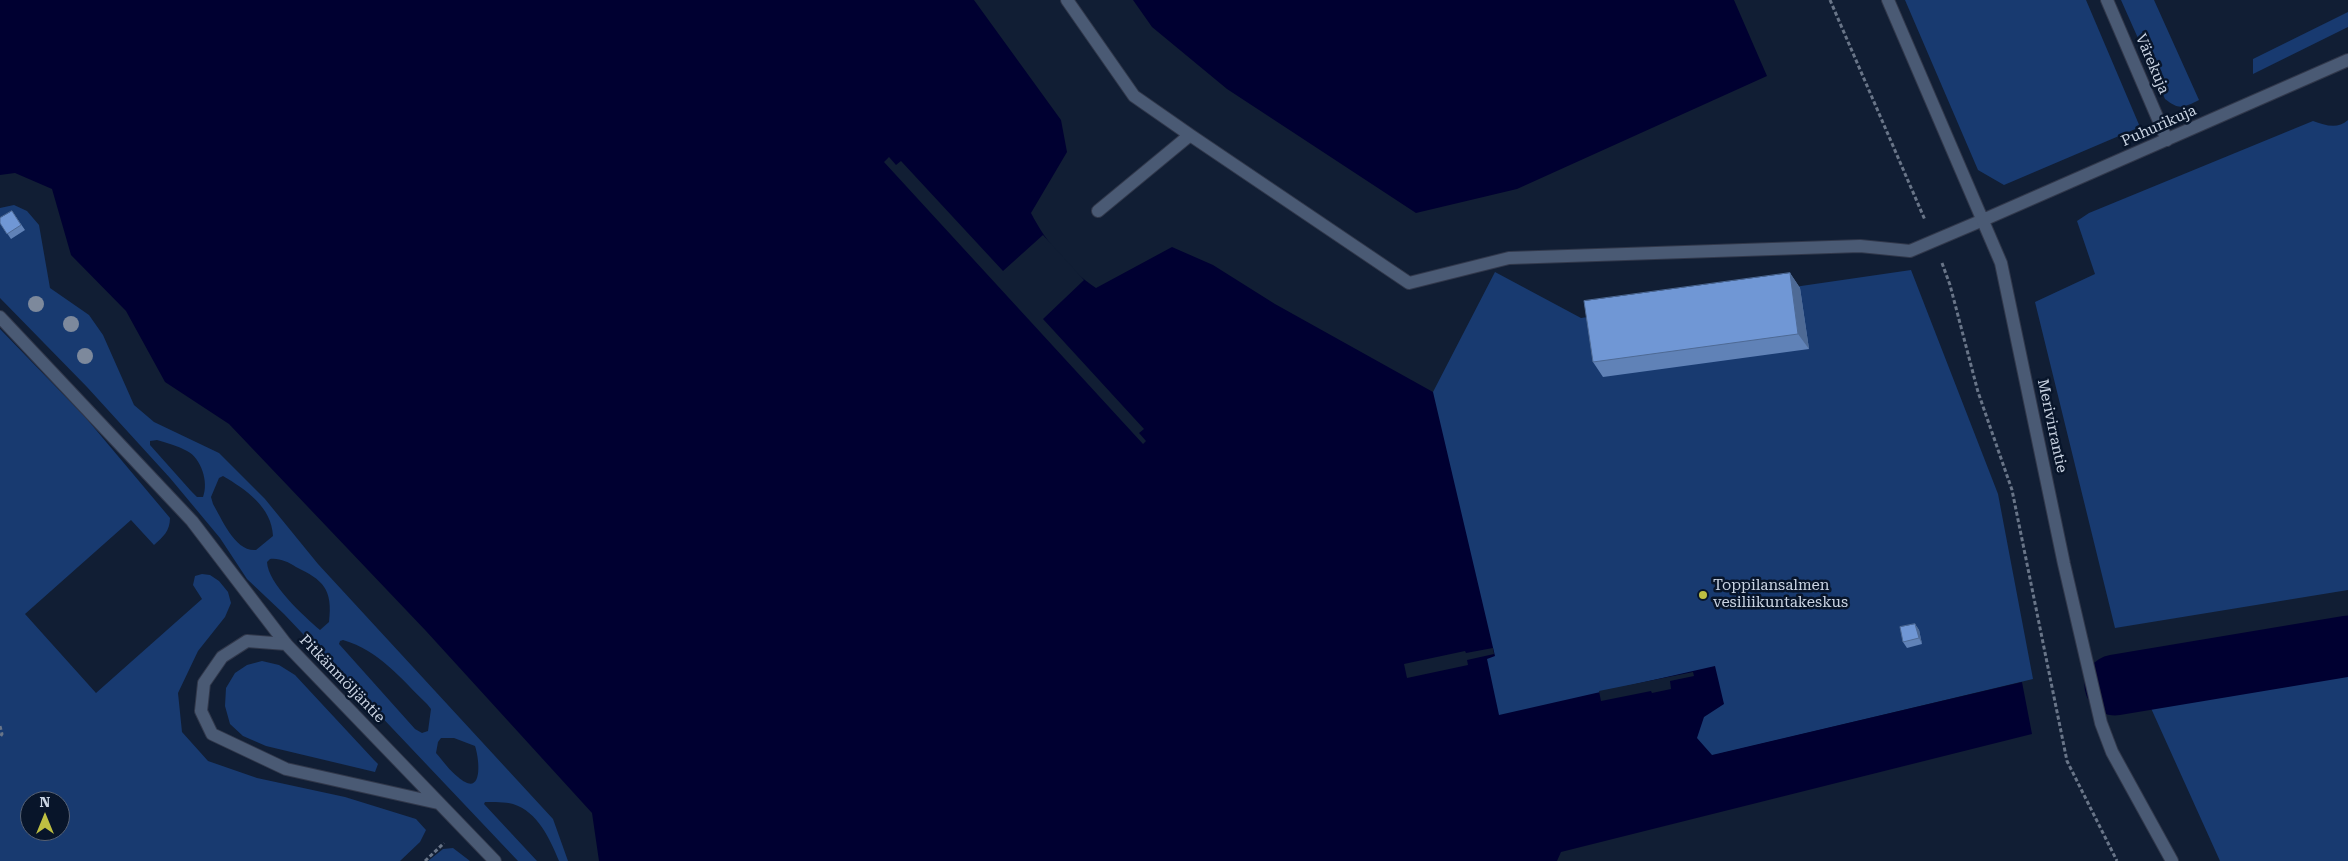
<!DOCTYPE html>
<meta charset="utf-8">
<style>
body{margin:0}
#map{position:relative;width:2348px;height:861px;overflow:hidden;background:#111e34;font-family:"Roboto Serif",serif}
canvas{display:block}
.north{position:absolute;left:20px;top:791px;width:50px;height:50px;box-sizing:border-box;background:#08152a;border:1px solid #566174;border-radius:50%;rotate:0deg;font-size:14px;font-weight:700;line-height:20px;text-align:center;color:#cad4e3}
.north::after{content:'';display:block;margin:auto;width:18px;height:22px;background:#bebf42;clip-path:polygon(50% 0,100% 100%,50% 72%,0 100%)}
</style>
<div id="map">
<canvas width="2348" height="861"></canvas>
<div class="north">N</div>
</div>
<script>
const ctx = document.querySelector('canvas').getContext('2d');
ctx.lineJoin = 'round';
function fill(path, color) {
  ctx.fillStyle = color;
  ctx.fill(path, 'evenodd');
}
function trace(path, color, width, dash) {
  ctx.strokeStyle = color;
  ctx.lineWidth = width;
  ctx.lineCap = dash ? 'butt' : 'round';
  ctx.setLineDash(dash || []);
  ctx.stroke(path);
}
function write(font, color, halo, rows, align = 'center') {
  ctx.font = font + ' "Roboto Serif",serif';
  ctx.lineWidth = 5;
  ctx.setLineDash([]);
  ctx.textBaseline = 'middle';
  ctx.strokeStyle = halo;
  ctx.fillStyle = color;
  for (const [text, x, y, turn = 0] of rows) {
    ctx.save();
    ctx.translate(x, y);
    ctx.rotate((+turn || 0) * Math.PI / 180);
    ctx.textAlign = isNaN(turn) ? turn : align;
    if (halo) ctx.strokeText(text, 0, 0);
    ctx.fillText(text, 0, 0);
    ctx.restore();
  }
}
fill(new Path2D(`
 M1905,0H2086L2140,127L2004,185L1978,170Z
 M2121,0H2154L2199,100C2183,108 2179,110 2165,99Z
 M2348,12V27L2253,74V59Z
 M2348,120V590L2115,628L2035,302L2095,274L2077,221L2089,213L2313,121C2325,125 2337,130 2348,120Z
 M14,205L27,211L39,225L50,288L89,315L103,335L134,405L154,422L219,453L265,499L318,564L553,819L568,861H559C550,839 538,812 513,804C505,802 494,802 485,802L484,804L537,861H518L284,614L247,579L220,538L170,478L87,387L0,298V208ZM157,440C167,443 178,446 187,451C201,458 209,482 203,497H197L191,491L150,445V441ZM223,476C245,489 272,507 273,536L256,550C235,552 222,519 213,504L211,497L219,478ZM270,559C280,558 288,562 296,567C323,580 333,589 329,622L320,630C304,616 268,584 267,562ZM343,640C380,651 400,678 427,704L431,709L428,731L422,733L415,729L339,644L340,641ZM441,738H454L475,746C480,761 483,799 458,777C450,771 443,761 436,753L438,742Z
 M1911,270L1998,494L2033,679L1438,821L1433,392L1495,272L1581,318Z
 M0,329L86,418L170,518C170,531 163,537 154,545L131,520L25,614L96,693L202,599L193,585L195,576L202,574L210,575L219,581L228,592L231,603L225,617L198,651L178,693L182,732L208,761L257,778L345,797L416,819L426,830L420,842L400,861H0ZM30,801H60V831H30Z
 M262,661L279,665L295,675L374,760L378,764L375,772L266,746L243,736L230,724L225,706L226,688L235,673L247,665Z
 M2348,671V861H2220L2150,706Z
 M453,848L470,861H428L443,849Z`), '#183a70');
fill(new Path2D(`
 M0,0H974L1061,120L1067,152L1031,213C1046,242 1069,270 1096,288L1172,247L1213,265L1275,304L1433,392L1495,656L1487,659L1499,715L1715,666L1724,704L1704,717L1697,738L1712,755L2022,682L2032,734L1561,852L1557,861H599L592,813L426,631L229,424L165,382L126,311L71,255L52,189L15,173L0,175Z
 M1133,0H1734L1767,76L1517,189L1416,213L1227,89L1152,27Z`), '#000031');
fill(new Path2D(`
 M889,157L896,165L901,161L1003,271L1043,235L1084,280L1043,319L1144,429L1139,433L1146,441L1143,444L884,162Z
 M1493,648L1494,654L1467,660L1468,665L1407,678L1404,664L1465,651L1466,653Z
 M1693,672L1694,676L1670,681L1671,689L1652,693L1651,691L1601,701L1599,691Z`), '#111e34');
trace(new Path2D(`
 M2115,685L2348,646`), '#000031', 61);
const lane = new Path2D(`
 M1067,0L1134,96L1190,135
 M1098,211L1190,135L1409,283L1509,258L1860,246L1910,251L1983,220
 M0,317L192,521L286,644`);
const street = new Path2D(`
 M1888,0L2001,263L2064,564L2101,723L2112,752L2172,861
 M2107,0L2167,140
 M1983,220L2348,60`);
const secondary = new Path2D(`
 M438,803L286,769L212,734L201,711L204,683L222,657L247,641L286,644L495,861`);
trace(lane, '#31384b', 14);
trace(street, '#31384b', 14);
trace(secondary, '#31384b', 14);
trace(new Path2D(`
 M1830,0L1925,220
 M1942,263L1950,285L1978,392L2012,490L2067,761L2117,861
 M0,726L2,734L0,737
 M425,861L444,843`), '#697588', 3, [4, 2.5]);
trace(lane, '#4a5a74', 12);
trace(street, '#4a5a74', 12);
trace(secondary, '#4a5a74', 12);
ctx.fillStyle = '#7d899c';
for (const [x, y] of [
 [36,304],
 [71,324],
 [85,356]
]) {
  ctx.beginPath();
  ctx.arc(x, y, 8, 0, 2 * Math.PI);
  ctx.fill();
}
fill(new Path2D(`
 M12,211L25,230L11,239L0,223Z
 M1790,273L1800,288L1809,349L1603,377L1593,362Z
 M1915,624L1919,630L1922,644L1907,648L1903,642Z`), '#6082b7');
fill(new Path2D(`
 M1790,273L1800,288L1809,349L1798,334Z
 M1915,624L1919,630L1922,644L1919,638Z`), '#4e6a95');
const building = new Path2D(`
 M12,211L21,225L7,234L0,223V218Z
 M1790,273L1798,334L1593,362L1584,301Z
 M1915,624L1919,638L1903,642L1900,627Z`);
fill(building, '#7097d5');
trace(building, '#4e6a95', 1);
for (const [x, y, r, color] of [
 [1703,595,5,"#bebf42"]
]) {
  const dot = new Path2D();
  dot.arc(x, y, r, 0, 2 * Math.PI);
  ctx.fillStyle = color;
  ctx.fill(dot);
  trace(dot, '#08152a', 2);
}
write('15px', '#cad4e3', '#08152a', [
 ["Värekuja",2152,64,67],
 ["Puhurikuja",2159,126,-24],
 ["Merivirrantie",2052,426,78],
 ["Pitkänmöljäntie",342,679,46]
]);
write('15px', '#cad4e3', '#08152a', [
 ["Toppilansalmen",1713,586],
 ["vesiliikuntakeskus",1713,603]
], 'left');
</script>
